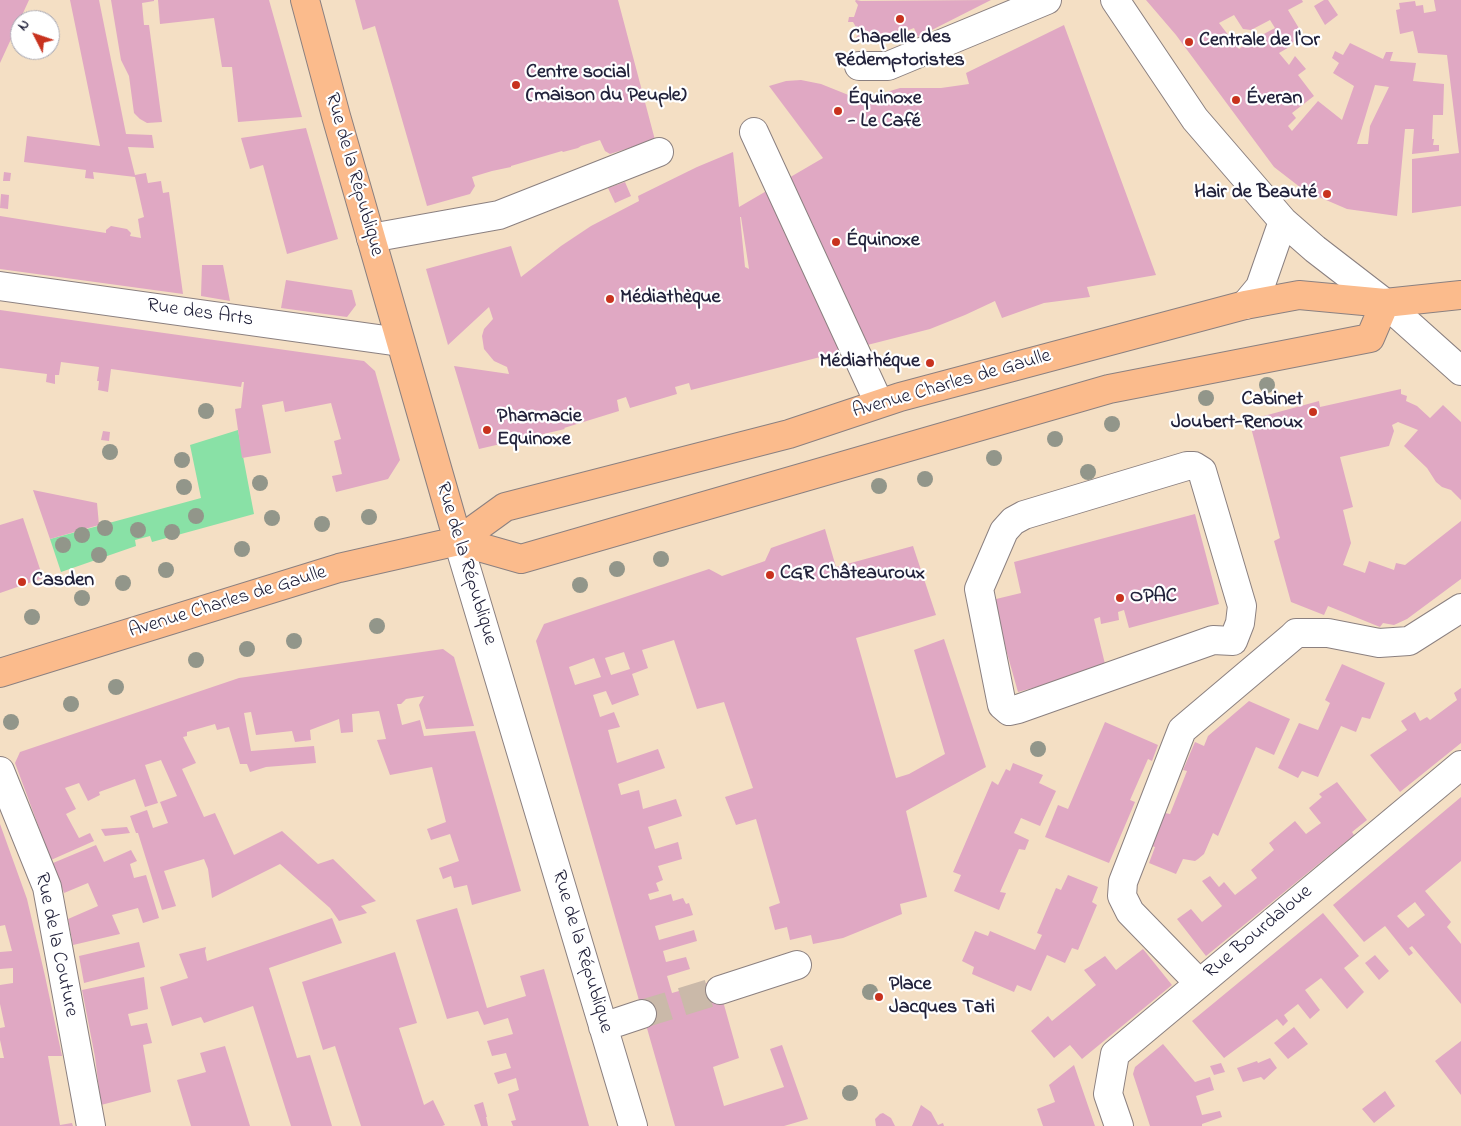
<!DOCTYPE html>
<meta charset="utf-8">
<style>
body{margin:0}
#map{position:relative;width:1461px;height:1126px;overflow:hidden;background:#f4dfc4;font-family:"Indie Flower",sans-serif}
canvas{display:block}
.north{position:absolute;left:10px;top:10px;width:50px;height:50px;box-sizing:border-box;background:#fff;border:1px solid #a7a7b1;border-radius:50%;rotate:311deg;font-size:14px;font-weight:700;line-height:20px;text-align:center;color:#22223b}
.north::after{content:'';display:block;margin:auto;width:18px;height:22px;background:#c8321e;clip-path:polygon(50% 0,100% 100%,50% 72%,0 100%)}
</style>
<div id="map">
<canvas width="1461" height="1126"></canvas>
<div class="north">N</div>
</div>
<script>
const ctx = document.querySelector('canvas').getContext('2d');
ctx.lineJoin = 'round';
function fill(path, color) {
  ctx.fillStyle = color;
  ctx.fill(path, 'evenodd');
}
function trace(path, color, width, dash) {
  ctx.strokeStyle = color;
  ctx.lineWidth = width;
  ctx.lineCap = dash ? 'butt' : 'round';
  ctx.setLineDash(dash || []);
  ctx.stroke(path);
}
function write(font, color, halo, rows, align = 'center') {
  ctx.font = font + ' "Indie Flower",sans-serif';
  ctx.lineWidth = 4.5;
  ctx.setLineDash([]);
  ctx.textBaseline = 'middle';
  ctx.strokeStyle = halo;
  ctx.fillStyle = color;
  for (const [text, x, y, turn = 0] of rows) {
    ctx.save();
    ctx.translate(x, y);
    ctx.rotate((+turn || 0) * Math.PI / 180);
    ctx.textAlign = isNaN(turn) ? turn : align;
    if (halo) ctx.strokeText(text, 0, 0);
    ctx.fillText(text, 0, 0);
    ctx.restore();
  }
}
fill(new Path2D(`
 M238,430L254,514L152,542L150,536L135,540L136,546L61,572L50,539L201,498L190,445Z`), '#89e1a6');
fill(new Path2D(`
 M0,0H29L0,63Z
 M70,0H99L126,134L152,135L154,148L128,147L135,175L146,173L148,183L161,181L163,193L169,192L183,294L0,269V216L106,233V230L111,226L127,229L131,233L130,236L141,238L138,219L144,217L135,177L93,172L94,179L85,178L86,170L24,162L27,136L100,146Z
 M111,0H154V1L142,3L144,25H149L162,122L147,123L140,119L134,113L129,76L121,60Z
 M158,0H269L302,117L238,122L232,67H222L214,18L160,24Z
 M355,0H618L655,140L610,154L605,151L600,140L581,146L578,148L563,152L562,151L511,166V167L492,171L472,177L475,186L470,194L427,206L375,26L363,30Z
 M856,0L861,1L991,0L918,37L914,28L906,31L904,27L898,30L899,33L894,36L892,32L884,36L885,40L879,42L878,37L864,38L860,40L856,37L860,34L853,22H848L849,17H854L858,5L855,1Z
 M1146,0H1302L1303,2L1288,10L1300,30L1291,46L1279,53L1289,65L1295,56L1306,69L1298,75L1314,96L1292,113L1296,118L1288,126L1292,131L1318,101L1342,120L1354,86L1333,73L1339,63L1332,58L1335,51L1343,55L1350,43L1383,59L1386,52H1393L1390,61L1416,63L1413,81L1444,84L1443,115H1433L1432,139H1434L1433,145H1439V151L1412,154L1414,129H1405L1397,216L1347,209L1305,191L1274,167L1176,35ZM1234,15L1243,29L1251,30L1270,20L1275,28L1247,43L1239,49L1219,23ZM1375,85L1389,87L1370,126L1368,144H1357Z
 M1324,0H1328L1338,15L1325,25L1314,6Z
 M1434,0H1461V206L1412,213V159L1459,153L1447,55L1418,53L1413,31L1400,34L1396,10L1400,9L1399,3L1415,1L1416,6L1423,5L1424,13L1436,11Z
 M1064,25L1156,275L1087,287L1090,297L1044,303L1002,318L995,301L965,315L930,329L691,390L689,383L675,387L677,394L630,408L626,397L617,400L619,411L564,428L565,429L479,449L454,366L509,374L507,367L494,361L484,349L482,336L484,329L493,319L489,307L448,345L426,269L511,246L521,277L561,246L591,226L639,201L638,196L697,167L733,152L739,207L823,158L769,86L786,81L801,80L821,84L851,96L870,97L900,88H941L969,84L966,73ZM740,217H741L749,269L745,267Z
 M306,128L338,239L287,254L263,165L250,169L241,138Z
 M4,172L11,173L10,181H3Z
 M625,182L631,196L615,203L608,188Z
 M1,194L9,195L8,209L0,208Z
 M202,265H223L230,301L201,296Z
 M286,280L352,290L356,305L347,317L281,308Z
 M0,310L364,361L375,371L400,460L388,479L336,492L332,476L342,474L334,441L341,439L331,403L285,412L283,401L262,405L271,453L242,458L235,409L241,408L244,382H242L241,387L111,369L108,392L98,390L99,381H97L99,367L61,362L59,375H55V384L46,382L47,374L0,368Z
 M1401,389V394L1407,396L1406,401L1417,406L1430,418L1443,405L1461,422V500L1451,490L1442,487L1436,482L1427,468L1404,446L1418,430L1398,422L1392,425L1394,431L1389,446L1340,457L1353,507L1343,510L1351,543L1343,565L1365,573L1369,561L1394,570L1396,563L1405,565L1461,521V579L1407,619L1394,625L1383,623L1380,627L1328,606L1324,615L1291,602L1274,541L1280,538L1249,420L1319,401L1320,407Z
 M103,431L110,432L109,441L101,440Z
 M33,490L97,503L99,525L50,539Z
 M1195,514L1219,604L1129,628L1124,610L1118,612L1119,620L1101,624L1100,617L1094,619L1106,668L1018,692L992,600L1021,593L1014,562Z
 M23,518L43,578L0,593V525Z
 M825,529L836,567L913,546L936,615L856,638L896,778L909,774L945,754L914,650L944,639L986,767L906,811L927,897L900,904L902,914L843,938L813,944L811,935L790,940L787,927L775,930L769,907L780,903L756,819L736,825L725,797L753,788L724,702L697,709L674,640L642,650L648,668L632,674L639,695L612,705L606,691L593,695L600,717L614,712L620,727L608,730L617,763L658,749L665,768L618,784L621,795L639,790L643,809L676,799L682,816L648,827L655,849L678,842L682,859L658,866L663,880L656,883L659,891L648,894L650,900L671,894L673,901L683,898L686,904L689,903L693,915L655,926L659,940L694,930L697,941L663,951L666,962L686,957L690,969L667,976L672,993L717,980L739,1058L713,1067L724,1106L784,1087L770,1049L782,1045L808,1119L784,1126H675L536,641L544,624L709,569L722,576L765,561L771,548ZM624,652L630,669L611,675L605,658ZM594,658L601,677L575,685L569,667Z
 M443,649L454,657L474,726L426,729L419,705L424,696L406,699L401,704H397L402,725L420,720L424,736L475,731L521,891L472,905L467,885L454,888L451,876L443,879L439,868L459,861L450,834L431,840L427,829L446,822L432,767L390,775L377,740L386,739L379,711L352,714L353,732L341,733L339,719L310,730L311,740L295,742L292,731L256,735L251,712L244,713L251,751L314,746L316,763L266,767L250,772L247,764H240L229,727L217,730L215,724L187,732V736L183,737L196,763L182,769L204,817L215,813L234,855L282,831L318,864L333,859L376,901L361,906L367,913L339,921L330,908L280,864L212,898L208,869L204,859L164,871L176,906L162,910L138,833H136L130,816L147,810L153,828L168,823L160,802L177,796L161,760L145,765L158,803L145,807L135,779L99,792L100,795L88,801L79,783L65,788L76,809L66,814L79,838L90,833L94,841L51,860L15,763L20,752L239,678Z
 M1342,664L1385,683L1370,719L1362,717L1356,732L1341,726L1318,777L1302,771L1298,778L1278,768L1299,723L1318,730L1330,703L1325,700Z
 M1461,688V743L1400,792L1370,755L1407,730L1401,721L1415,712L1420,721L1427,717L1430,720L1457,700L1454,693Z
 M1249,701L1290,719L1274,755L1256,747L1218,836L1213,833L1204,854L1198,859L1195,861L1183,859L1176,874L1149,863L1155,847L1151,846L1165,813L1170,814L1187,771L1183,770L1195,742L1204,746L1208,736Z
 M1105,722L1158,745L1152,761L1148,759L1130,800L1135,802L1109,863L1045,837L1058,805L1068,809Z
 M1013,763L1043,775L1039,783L1056,791L1040,826L1021,818L1014,833L1029,840L1025,850L1019,849L1000,892L1006,893L999,910L954,891L961,875L953,872L992,781L998,785L1006,769L1010,771Z
 M1337,782L1367,820L1352,832L1354,835L1206,956L1177,919L1191,909L1202,922L1222,906L1202,881L1210,876L1219,887L1224,882L1235,895L1257,878L1251,870L1274,850L1269,843L1295,821L1306,834L1321,823L1309,808L1322,797L1319,794Z
 M1461,797V861L1425,891L1451,922L1447,927L1461,944V1004L1412,946L1409,948L1413,953L1409,956L1385,926L1364,942L1333,905ZM1415,902L1425,915L1408,928L1397,916Z
 M0,824L27,899L45,976L62,1056H48L60,1125L72,1123L73,1126H0V1058H4L0,1040V1028L5,1027L0,1004V985L13,983V968L0,969V952L12,951L5,925L0,926Z
 M127,827L130,833L105,836L101,829Z
 M96,845L104,862L131,850L137,861L130,864L134,878L146,875L159,918L143,923L138,908L112,915L120,934L73,945L68,919L98,906L88,883L64,893L53,863Z
 M1068,875L1098,887L1092,902L1097,905L1078,950L1072,948L1065,963L1047,955L1031,991L1017,985L1014,992L972,974L974,967L962,961L975,931L988,936L990,931L1035,950L1042,935L1037,933L1056,888L1061,890Z
 M457,908L487,1008L526,996L520,976L544,969L589,1126H513L511,1121L516,1120L508,1094L519,1090L516,1078L498,1084L494,1073L511,1068L506,1053L492,1056L487,1041L513,1034L508,1018L484,1025L478,1011L447,1019L416,920Z
 M1323,913L1359,956L1344,968L1364,992L1347,1009L1321,978L1305,990L1320,1010L1310,1019L1298,1004L1284,1015L1288,1021L1283,1026L1277,1019L1224,1058L1192,1021Z
 M332,918L342,943L269,968L297,1058L310,1055L332,1126H291L253,1006L204,1023L201,1017L172,1026L160,987L188,978L179,954L206,947L205,951L207,961Z
 M139,942L145,967L84,983L79,956Z
 M1143,949L1172,985L1082,1059L1070,1045L1054,1058L1031,1031L1048,1016L1052,1021L1096,985L1084,970L1089,967L1105,956L1116,970Z
 M395,952L417,1023L399,1028L424,1105L433,1100L445,1125L442,1126H361L335,1046L323,1050L302,982Z
 M1375,955L1389,971L1379,980L1365,963Z
 M144,977L148,1009L128,1014L131,1026L147,1023L152,1043L143,1045L151,1092L101,1105L95,1057L82,990Z
 M1294,1027L1308,1044L1288,1059L1274,1043Z
 M1461,1041V1095L1435,1061Z
 M1163,1044L1195,1082L1210,1077L1214,1090L1196,1096L1202,1115L1220,1111L1222,1117L1202,1124V1126H1150L1133,1074L1135,1067Z
 M225,1046L250,1126H191L177,1080L206,1072L200,1053Z
 M1270,1058L1277,1068L1264,1080L1261,1077L1243,1082L1237,1068L1257,1061L1258,1063Z
 M1221,1063L1225,1072L1214,1075L1210,1066Z
 M1074,1065L1095,1126H1043L1037,1109L1055,1102L1049,1085Z
 M1385,1091L1395,1106L1374,1123L1362,1109Z
 M483,1102L487,1117H486L488,1126H481L474,1105Z
 M921,1105L931,1112L938,1125L943,1123L944,1126H912Z
 M883,1113L891,1118L895,1126H876L875,1119L880,1114Z`), '#e0a8c3');
trace(new Path2D(`
 M642,1014L720,990`), '#cab9a9', 28, [28, 14]);
const minor = new Path2D(`
 M1115,0L1195,119L1283,221L1315,249L1385,303L1461,371
 M859,66H888L1047,0
 M754,132L879,403
 M371,238L499,215L659,152
 M0,286L400,342
 M1245,305L1260,287L1283,221
 M1187,466H1194L1202,471L1242,606L1240,623L1233,641L1213,640L1018,709L1009,711L1002,705L979,589L1004,531L1013,521L1024,515Z
 M458,541L633,1126
 M0,771L47,887L91,1126
 M1199,983L1130,912L1122,896L1123,882L1182,730L1292,637L1296,633H1328L1379,643L1409,641L1461,608
 M720,990L797,965
 M603,1027L642,1014
 M1119,1126L1108,1094L1115,1054L1461,765`);
const major = new Path2D(`
 M305,0L336,116L458,541
 M458,541L521,559L1109,389L1370,338L1385,303
 M0,673L339,568L458,541L505,507L789,434L900,397L1245,305L1299,295L1385,303L1461,295`);
trace(minor, '#8b8080', 30);
trace(major, '#8b8080', 30);
trace(minor, '#fff', 28);
trace(major, '#fbbb8c', 28);
ctx.fillStyle = '#92968a';
for (const [x, y] of [
 [1267,385],
 [1206,398],
 [206,411],
 [1112,424],
 [1055,439],
 [110,452],
 [994,458],
 [182,460],
 [1088,472],
 [925,479],
 [260,483],
 [879,486],
 [184,487],
 [196,516],
 [369,517],
 [272,518],
 [322,524],
 [105,528],
 [138,530],
 [172,532],
 [82,535],
 [63,545],
 [242,549],
 [99,555],
 [661,559],
 [617,569],
 [166,570],
 [123,583],
 [580,585],
 [82,598],
 [32,617],
 [377,626],
 [294,641],
 [247,649],
 [196,660],
 [116,687],
 [71,704],
 [11,722],
 [1038,749],
 [870,992],
 [850,1093]
]) {
  ctx.beginPath();
  ctx.arc(x, y, 8, 0, 2 * Math.PI);
  ctx.fill();
}
for (const [x, y, r, color] of [
 [900,19,5,"#c8321e"],
 [1189,42,5,"#c8321e"],
 [516,85,5,"#c8321e"],
 [1236,100,5,"#c8321e"],
 [838,111,5,"#c8321e"],
 [1327,194,5,"#c8321e"],
 [836,242,5,"#c8321e"],
 [610,299,5,"#c8321e"],
 [930,363,5,"#c8321e"],
 [1313,412,5,"#c8321e"],
 [487,430,5,"#c8321e"],
 [770,575,5,"#c8321e"],
 [22,582,5,"#c8321e"],
 [1120,598,5,"#c8321e"],
 [879,997,5,"#c8321e"]
]) {
  const dot = new Path2D();
  dot.arc(x, y, r, 0, 2 * Math.PI);
  ctx.fillStyle = color;
  ctx.fill(dot);
  trace(dot, '#fff', 2);
}
write('bold 20px', '#22223b', '#fff', [
 ["Chapelle des",900,39,"center"],
 ["Rédemptoristes",900,62,"center"],
 ["Centrale de l'Or",1199,42],
 ["Centre social",526,74],
 ["(maison du Peuple)",526,97],
 ["Équinoxe",848,100],
 ["- Le Café",848,123],
 ["Éveran",1246,100],
 ["Hair de Beauté",1317,194,"right"],
 ["Équinoxe",846,242],
 ["Médiathèque",620,299],
 ["Médiathéque",920,363,"right"],
 ["Cabinet",1303,401,"right"],
 ["Joubert-Renoux",1303,424,"right"],
 ["Pharmacie",497,418],
 ["Equinoxe",497,441],
 ["CGR Châteauroux",780,575],
 ["Casden",32,582],
 ["OPAC",1130,598],
 ["Place",889,986],
 ["Jacques Tati",889,1009]
], 'left');
write('20px', '#22223b', '#fff', [
 ["Rue de la République",353,175,74],
 ["Rue des Arts",200,314,8],
 ["Avenue Charles de Gaulle",952,385,-16],
 ["Rue de la République",465,564,73],
 ["Avenue Charles de Gaulle",228,603,-17],
 ["Rue Bourdaloue",1259,933,-40],
 ["Rue de la Couture",55,945,78],
 ["Rue de la République",581,952,73]
]);
</script>
